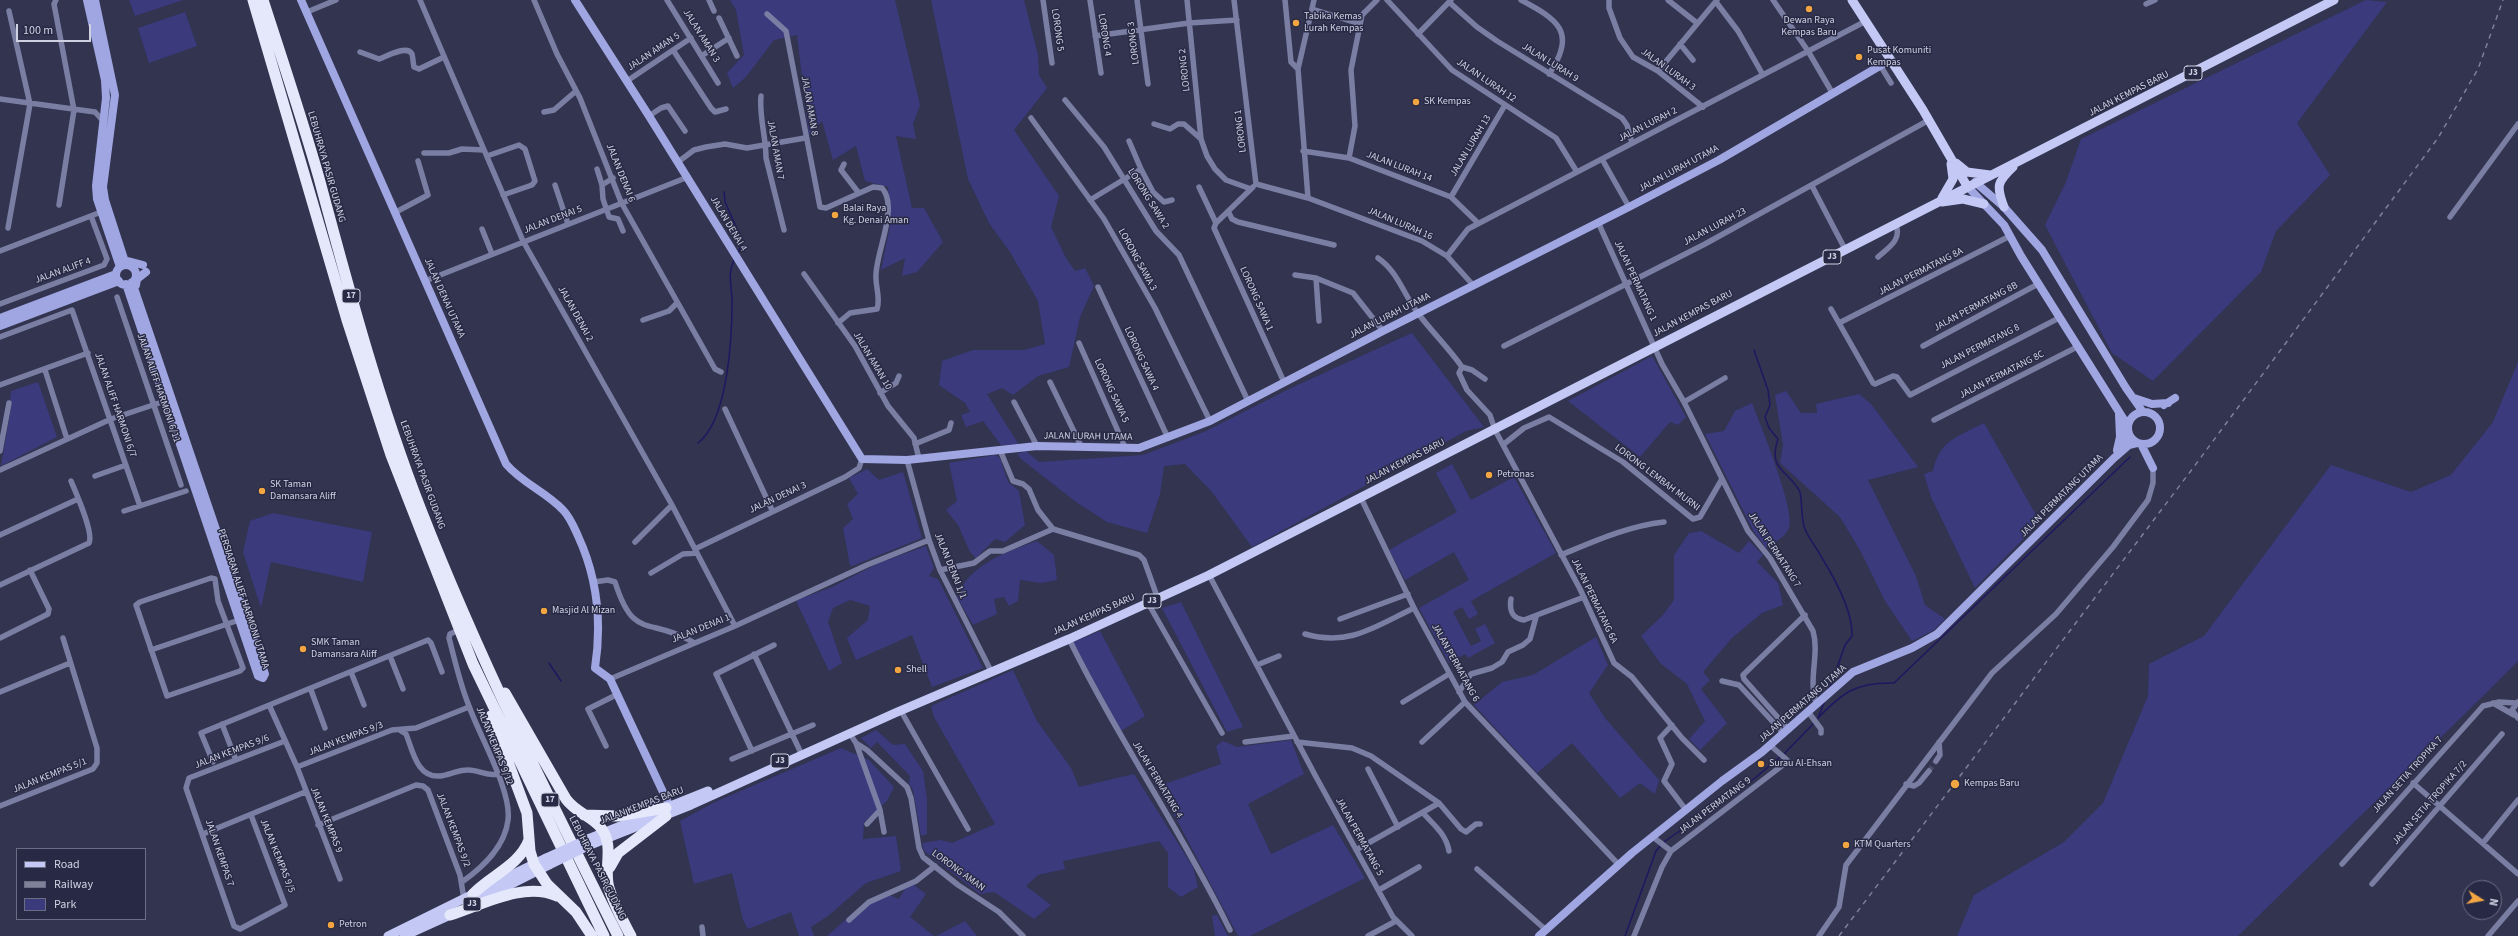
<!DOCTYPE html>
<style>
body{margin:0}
#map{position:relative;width:2518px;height:936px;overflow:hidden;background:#323450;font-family:"Source Sans 3",sans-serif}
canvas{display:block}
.legend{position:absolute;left:16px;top:848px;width:130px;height:72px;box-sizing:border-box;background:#282a45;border:1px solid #6b6d84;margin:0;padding:5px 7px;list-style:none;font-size:12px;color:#cfd1e3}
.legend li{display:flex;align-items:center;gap:8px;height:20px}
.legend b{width:20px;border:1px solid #6b6d84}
.north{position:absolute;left:2462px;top:880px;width:40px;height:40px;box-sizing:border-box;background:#282a45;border:1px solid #6b6d84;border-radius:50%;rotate:101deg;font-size:11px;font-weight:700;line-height:16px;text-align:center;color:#cfd1e3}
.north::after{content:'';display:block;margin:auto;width:14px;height:18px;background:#f2a541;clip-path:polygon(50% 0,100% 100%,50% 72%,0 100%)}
.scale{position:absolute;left:16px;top:24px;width:75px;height:18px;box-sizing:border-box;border:2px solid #cfd1e3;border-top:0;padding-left:5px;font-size:12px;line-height:14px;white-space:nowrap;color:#cfd1e3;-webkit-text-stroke:3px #282a45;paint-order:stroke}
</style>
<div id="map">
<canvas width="2518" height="936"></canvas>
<ul class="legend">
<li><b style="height:5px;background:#c3c8f5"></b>Road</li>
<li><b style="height:5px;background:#7f8198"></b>Railway</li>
<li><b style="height:11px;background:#3a3a7d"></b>Park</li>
</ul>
<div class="north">N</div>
<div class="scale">100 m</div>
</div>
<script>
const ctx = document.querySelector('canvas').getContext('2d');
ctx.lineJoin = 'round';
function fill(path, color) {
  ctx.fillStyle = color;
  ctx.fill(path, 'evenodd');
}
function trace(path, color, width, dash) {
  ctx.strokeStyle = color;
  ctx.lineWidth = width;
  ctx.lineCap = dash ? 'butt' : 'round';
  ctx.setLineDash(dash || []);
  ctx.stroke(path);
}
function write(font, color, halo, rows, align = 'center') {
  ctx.font = font + ' "Source Sans 3",sans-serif';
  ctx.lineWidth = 3;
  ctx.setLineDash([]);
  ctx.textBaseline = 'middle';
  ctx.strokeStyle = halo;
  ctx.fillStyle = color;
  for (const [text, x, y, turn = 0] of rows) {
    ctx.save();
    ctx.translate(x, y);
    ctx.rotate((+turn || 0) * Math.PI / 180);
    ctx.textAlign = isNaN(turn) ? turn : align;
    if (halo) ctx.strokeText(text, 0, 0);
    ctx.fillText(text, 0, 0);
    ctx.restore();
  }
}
fill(new Path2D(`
 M129,0H183L135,16Z
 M730,0H895L920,105L913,124L916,139L896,136L912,208H924L943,242L917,272L902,276L905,258L881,270L891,221L888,187L865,181L856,146L833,160L822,121L809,135L797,35L774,40L746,77L733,88L727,73L744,55L736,10Z
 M931,0H1024L1038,55L1039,75L1047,88L1014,130L1059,196L1051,227L1066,258L1075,271L1085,268L1094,286L1080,317L1069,367L1038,376L1013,395L1002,388L987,394L1019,445H1001L983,421L966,427L961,415L970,412L965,403L939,385L942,361L973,350H1024L1045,344L1038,301L1010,252L989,223L968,179Z
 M2366,0L2387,2L2297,123L2330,175L2276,231L2261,272L2153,381L2112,353L2045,225L2066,182L2081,139Z
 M185,12L197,46L149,63L138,28Z
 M1412,333L1484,427L1466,431L1252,547L1212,492L1185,464L1164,466L1160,494L1147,533L1107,522L1076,502L1021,459L1017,454L1026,451L1039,462L1143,455L1204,432L1293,387Z
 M1652,356L1686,417L1678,425L1670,422L1640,457L1568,401Z
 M2518,362V661L2482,697L2238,936H1957L1974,895L2064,842L2103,803L2148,696L2149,664L2204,636L2331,465L2411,492L2451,475L2493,422Z
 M38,382L57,437L1,466L12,402L10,401L11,391Z
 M1786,391L1801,413H1817L1816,404L1859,394L1871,404L1918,467L1868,480L1916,576L1925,605L1945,619L1934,630L1912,641L1885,601L1861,552L1840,517L1780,463L1783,445L1775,395Z
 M1752,403C1760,424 1796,511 1789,528C1786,537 1773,543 1766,548L1753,530L1705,434L1724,431L1735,411Z
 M1984,423L2040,522L1975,588L1931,497L1924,474L1933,471C1939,440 1959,436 1984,423Z
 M995,455L1000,458L1008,482L1019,491L1025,525L1005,542L995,539L976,558L970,552L958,525L946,510L957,501L949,463Z
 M1452,464L1471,500L1514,477L1556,553L1471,601L1478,614L1469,619L1462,607L1453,612L1471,646L1481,641L1475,629L1485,624L1495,643L1468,658L1465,654L1449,663L1419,608L1469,580L1454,552L1405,580L1389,550L1457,512L1436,473Z
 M867,469L879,480L903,472L922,538L852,566L850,565L843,528L853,519L847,504L858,494L849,478Z
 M273,513L372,532L363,582L271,562L261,608L243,552L250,521Z
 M1701,531L1739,553L1749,541L1763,555L1757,562L1778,583L1783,605L1762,613L1732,638L1703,672L1710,680L1701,689L1727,723L1700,750L1689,739L1705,721L1687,684L1660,663L1641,636L1663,615L1674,600V555L1689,533Z
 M1037,541L1054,555L1057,580L1041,583L1020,580L1018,601L1009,606L1004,597L994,599L997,614L973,625L957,597C968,565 1008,551 1037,541Z
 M926,546L934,568L929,576L938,579L983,668L932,687L912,635L856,660L847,638L868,620L870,606L850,600L833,608L828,622L842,663L829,671L797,603V600L832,587L879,563Z
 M1181,602L1243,727L1227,732L1162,608Z
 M1100,631L1145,716L1121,731L1073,642Z
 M1596,637L1608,665L1589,693L1605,718L1659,780L1655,794L1640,783L1620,798L1572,743L1537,773L1474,705L1502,682L1533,675Z
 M1013,670L1037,721L1071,768L1079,787L1134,774L1193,867L1198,887L1181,897L1168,887V853L1159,841L1063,861L1065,869L1038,875L1026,886L1051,905L1034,919L994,892L980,894L924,851L922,843L941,840L952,843L995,824L934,717L931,706Z
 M876,730L893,745L905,744L923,771L927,799V834L921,836L913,790L909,784L910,776L877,742L871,748L861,738Z
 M1291,740L1304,774L1248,804L1271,854L1333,825L1365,878L1250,936H1238L1159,786L1221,764L1216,746L1223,741L1237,747Z
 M841,748L869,760L894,787L887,801L864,822L863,839L896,836L901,871L866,883L828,916L811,927L814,936H799L791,912L748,929L743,920L732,873L694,884L680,821L715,802Z
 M909,881L926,894L910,917L934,936H827L851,915L884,893L899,899Z
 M1217,915L1228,936H1215L1212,916Z
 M965,921L977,936H936Z`), '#3a3a7d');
trace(new Path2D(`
 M724,192L725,202L743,242L738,253
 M1754,350L1768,390L1770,405L1765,417L1769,428L1778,439C1768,469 1786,469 1799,490C1803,496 1800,518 1805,529C1809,539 1817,548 1822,558C1835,579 1853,611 1852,636L1845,645L1830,688
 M698,443C728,420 732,338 732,302C732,286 727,275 734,260
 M549,663L561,681
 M1818,718L1824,703
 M1816,720C1842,693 1855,682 1894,683L2130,457
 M1783,755L1814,723
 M1664,842L1755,778L1780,757
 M1625,936L1656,851L1661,845`), '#201761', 1.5);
trace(new Path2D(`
 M1929,771L1936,761`), '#4a4c66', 5.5, [5.5, 3]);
trace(new Path2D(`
 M56,0L54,4L74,110L59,205
 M420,0L523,241L672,505L735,626
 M534,0L557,54L580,98L621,202L715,369L721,372
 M667,0L718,83
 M709,0L714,11
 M1043,0L1052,63
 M1090,0L1101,73
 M1137,0L1148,84
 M1187,0L1201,139
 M1234,0L1256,184
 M1285,0L1291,62L1298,69
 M1314,0L1298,69L1308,198L1422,241L1447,256L1473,285
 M1387,0L1452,70L1556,138L1577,172
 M1521,0C1557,19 1578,32 1549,74
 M1609,0V8L1620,38L1633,57L1658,71L1703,107
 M1668,0L1697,23
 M1773,0L1808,51L1833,94
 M1449,2L1477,27L1497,41L1622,118L1627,125L1632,143
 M1716,2L1738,31L1763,75
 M2146,4L2155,0
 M1312,9L1360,24
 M307,12L336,0
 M767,14L786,31L820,207L826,208L873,187L882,188C899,207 876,252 876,275C875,286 881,298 877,309L850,313L838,323
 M719,18L737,56
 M1418,34L1451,0
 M1095,36L1189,23L1237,20
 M1680,44L1693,60
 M673,50L711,108L715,112L726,109
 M360,52L379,59C386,57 407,44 412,54C413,57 413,63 414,67L419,69L444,57
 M703,55L729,38
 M1880,65L1891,83
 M1658,71L1717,0
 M627,81L691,38
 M761,96C759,117 766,136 766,158L784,230
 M0,99L95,112L104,122
 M1065,100L1104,147L1156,231L1179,255L1248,401
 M544,112L554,110L576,91
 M649,116L661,108L668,106L685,131
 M1031,118L1104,219L1155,308L1210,421
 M1154,124L1170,129L1178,124H1184L1201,139L1207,156L1215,169L1226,180L1251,189
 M1129,141L1141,169
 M1303,151L1349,158L1451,197L1478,223
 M424,153H449L462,149L484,150
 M487,156L519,145L525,149L535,181L532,185L503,195
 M1349,158L1355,126L1351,70L1362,15L1377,0
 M1602,159L1629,207
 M678,162L694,150L706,147L725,144L747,148L805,138
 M844,164L841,170L858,192
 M597,169L602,185
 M613,178L602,185L603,199L609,217L618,219L623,231
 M1256,184L1308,198
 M555,185L568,224
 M1812,186L1846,251
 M1199,187L1216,223
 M1451,197L1505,105
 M1090,200L1141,169L1153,192L1164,202L1172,200
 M396,212L428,195L418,161
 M1229,213L1232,219L1238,222L1334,245
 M2450,217L2518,124
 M1598,222L1662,364L1684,402L1748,531L1770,558L1813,631C1820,655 1807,681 1817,705
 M1216,223L1214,228L1284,382
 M1216,223L1253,187
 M8,228L30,104L9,11
 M482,229L492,254
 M0,251L101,212
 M1447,256L1468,229L1866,21
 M1878,257C1888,248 1902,240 1896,225
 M1378,258C1398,272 1403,293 1417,312C1431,331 1449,348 1462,367L1459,373L1467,390L1490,415L1495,430L1580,589L1614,663L1632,677L1682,738L1704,760
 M804,274L855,346L888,406L914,438L919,459
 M1295,275L1316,278L1353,293L1383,331
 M1316,278L1319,321
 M425,281L688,177
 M1098,287L1168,438
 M117,297L181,485
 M0,304L104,265L107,259L91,216
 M1831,309L1873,383L1875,384L1893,376L1897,377L1910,395L2059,318
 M643,320L669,311L677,303
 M1839,323L2010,236
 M0,337L72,310L140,506
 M1079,343L1125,447
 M1504,346L1705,244L1929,120
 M1923,346L2038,284
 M1462,367L1472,370L1485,379
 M45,370L67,439
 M1050,382L1081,446
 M0,385L88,353
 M880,393L896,383L899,376
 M1014,402L1037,446
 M1684,402L1725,378
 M725,409L772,510
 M1934,420L2077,347
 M915,444L949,430L951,423
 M1504,444L1524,428L1549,417L1623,462L1693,519L1700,517L1722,479
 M1000,450L1013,481L1023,484L1029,489L1038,510L1053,529L1139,555L1144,560L1158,599
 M0,451L9,403
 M907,460L929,540L940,570L992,673
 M0,470L111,419L168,400
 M95,476L126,465
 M1361,498L1414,608L1465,702L1619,865
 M124,511L186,491
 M0,535L78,499
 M635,542L672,505
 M695,549L845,477L859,468L862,459
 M1561,555C1595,541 1628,526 1664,522
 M940,570L974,563L990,551H1003L1053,529
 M651,573L683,554L697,553
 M1209,575L1315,775L1393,917L1412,936
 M211,578L215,579L218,601L243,668L240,671L167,696L136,605L140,602Z
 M594,582L608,580L615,582C634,642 649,616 693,642
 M0,585L89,543C94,533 76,493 71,481
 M1511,599C1509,611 1512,618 1524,620L1584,597
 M1148,603L1222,733
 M1340,619L1408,594
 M459,630L450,634L449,638C455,661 460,684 469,706C479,735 512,791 508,820C505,847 483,867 462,882
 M1305,634C1349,647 1376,626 1414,608
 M0,638L48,614L49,609L30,570
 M1069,639C1118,739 1181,830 1230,930
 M151,650L242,619
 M754,654L801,753
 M390,656L403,689
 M1257,665L1279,656
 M351,672L364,705
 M610,679L735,626L867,565L929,540
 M1722,681L1739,685L1784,734
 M311,690L325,728
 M0,692L70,663
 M1459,692L1471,674L1492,668L1502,662L1508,652L1523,645L1530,639L1536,617
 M1403,702L1449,674
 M2518,702L2512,710L2518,718
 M2493,703L2514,715
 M270,707L297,767L340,879
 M901,711L968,829
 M1809,713L1821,729V733
 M222,724L236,760
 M1672,725L1660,738L1672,764L1664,781L1686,810
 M1789,730L1744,679L1743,675L1805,615
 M401,731L406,734C413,751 417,778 440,776C449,775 458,770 467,770C478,769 487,777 498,774
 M850,734L856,743L867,750L907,787L911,798L919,848L923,857L958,885L999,912L1023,936
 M1245,742L1294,736
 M1297,742L1352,748L1371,756L1439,803L1461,829L1466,832L1476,824H1480
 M1422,742L1465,702
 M856,743L880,810L884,832
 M606,746L588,709L616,695
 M1771,746L1786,759
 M752,751L716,674L774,645
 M732,759L813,725
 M1936,761L1940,755L1939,742
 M213,762L201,733L428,640L431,643L442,672
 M297,767L392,730L416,728L469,707
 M1368,769L1398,827
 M2413,783L2518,874
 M1906,784L1914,786L1919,783L1929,771
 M0,806L93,769L97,763V748L63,638
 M1423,813C1434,825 1446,834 1449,851
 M251,815L285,905L240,929L234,926L186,788L189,778L285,741
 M867,824L880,810
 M318,825L416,785L423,786L428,790L460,875L464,899
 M203,834L305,792
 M1653,837L1671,851
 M2483,843L2518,800
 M1356,850L1439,803
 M2342,864L2483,706L2499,702L2516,703
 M1477,869L1546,930
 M2372,884L2502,734
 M1379,890L1419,867
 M849,920L869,902L916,881L935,866
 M702,927L703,936
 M1368,936L1396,921
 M1634,936L1662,867L1671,851L1788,761
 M1819,936L1839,907L1846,865L1992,673L2056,614L2113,547L2148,500L2153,483V468
 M2488,936L2518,901`), '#7a7ea3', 5.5);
trace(new Path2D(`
 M87,0L105,80L106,98L96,186L97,199L120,267
 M95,0L115,95L103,187L105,200L126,265
 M301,0L506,464C522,483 546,492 563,510C570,517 574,527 578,536C598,579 602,622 595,668L610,679L670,807
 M575,0L649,116L862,459L907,460L1037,446L1139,448L1210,421L1383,331L1629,207L1719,160L1890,60
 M1975,182L2004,207L2042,250L2126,388L2143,412
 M1967,186L2004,225L2021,256L2126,423C2129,434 2126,440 2120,449
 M128,261L143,265
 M116 275a10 10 0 1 1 20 0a10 10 0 1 1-20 0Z
 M126,284L258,676L263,678L265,674L257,650L132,282
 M136,285L137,279L146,272
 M0,318L116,274
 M0,326L119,281
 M2134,398L2152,404L2168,403
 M2164,405L2175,398
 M2128 428a16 16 0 1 1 32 0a16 16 0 1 1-32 0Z
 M2141,444L2153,468
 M2117,450L2120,437L2119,414
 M1539,936L1632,853L1722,781L1762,752L1853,672L1912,648L1937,634L2114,458L2129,445L2137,443`), '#a0a6e1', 8);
trace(new Path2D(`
 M1852,0L1923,110L1967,186
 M1956,163L1967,172L1990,175
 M1942,198L1953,179L1951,164
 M1942,202L1963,199L1984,204
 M2004,207C1996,186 1997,182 2013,167
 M588,839L708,791
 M590,845L691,805L895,713L1069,639L1209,575L2334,0
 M480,900L549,865
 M388,936L546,858
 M404,936L455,913`), '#c3c8f5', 9);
trace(new Path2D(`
 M253,0L347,320L391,455L473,664L604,936
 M263,0C282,59 302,118 319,178C349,290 379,402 421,510C478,656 548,796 618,936
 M505,693L566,799C576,813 592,816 601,828C615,846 603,869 609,888C614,905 623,921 631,936
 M491,716L527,813L530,851L534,864L547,884L576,912L592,936
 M584,815L617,816L666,808
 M610,867L618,853L666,816
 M473,894C491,875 519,866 529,840
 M450,915C482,905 524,881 557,896`), '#e5e8fa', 11);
trace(new Path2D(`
 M1839,936L2193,468L2438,138L2478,69L2503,0`), '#7f8198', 1.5, [5, 5]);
trace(new Path2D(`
 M546,858L588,839
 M549,865L590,845`), '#c3c8f5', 9);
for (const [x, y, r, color] of [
 [1809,9,4,"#f2a541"],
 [1296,23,4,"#f2a541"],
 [1859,57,4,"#f2a541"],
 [1416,102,4,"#f2a541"],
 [835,215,4,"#f2a541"],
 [1489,475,4,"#f2a541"],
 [262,491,4,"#f2a541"],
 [544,611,4,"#f2a541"],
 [303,649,4,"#f2a541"],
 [898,670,4,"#f2a541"],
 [1761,764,4,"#f2a541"],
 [1955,784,5,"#f2a541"],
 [1846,845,4,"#f2a541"],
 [331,925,4,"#f2a541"]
]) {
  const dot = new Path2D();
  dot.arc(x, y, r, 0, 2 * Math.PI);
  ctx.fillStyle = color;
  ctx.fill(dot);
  trace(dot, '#282a45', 1.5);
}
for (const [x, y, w] of [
 [2193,73,18],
 [1832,257,18],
 [351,296,18],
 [1152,601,18],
 [780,761,18],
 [550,800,18],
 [472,904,18]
]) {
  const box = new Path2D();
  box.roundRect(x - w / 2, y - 7, w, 14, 3);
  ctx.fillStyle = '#282a45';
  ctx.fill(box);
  trace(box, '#cfd1e3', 1);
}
write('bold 9px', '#cfd1e3', null, [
 ["J3",2193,73],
 ["J3",1832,257],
 ["17",351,296],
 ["J3",1152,601],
 ["J3",780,761],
 ["17",550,800],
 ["J3",472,904]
]);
write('10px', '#cfd1e3', '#282a45', [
 ["Tabika Kemas",1304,17],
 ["Lurah Kempas",1304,29],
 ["Dewan Raya",1809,21,"center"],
 ["Kempas Baru",1809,33,"center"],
 ["Pusat Komuniti",1867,51],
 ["Kempas",1867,63],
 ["SK Kempas",1424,102],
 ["Balai Raya",843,209],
 ["Kg. Denai Aman",843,221],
 ["Petronas",1497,475],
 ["SK Taman",270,485],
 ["Damansara Aliff",270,497],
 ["Masjid Al Mizan",552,611],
 ["SMK Taman",311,643],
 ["Damansara Aliff",311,655],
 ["Shell",906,670],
 ["Surau Al-Ehsan",1769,764],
 ["Kempas Baru",1964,784],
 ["KTM Quarters",1854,845],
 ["Petron",339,925]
], 'left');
write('10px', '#cfd1e3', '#282a45', [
 ["LORONG 5",1057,30,82],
 ["LORONG 4",1104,35,81],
 ["JALAN AMAN 3",701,36,58],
 ["LORONG 3",1134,43,-97],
 ["JALAN AMAN 5",654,52,-34],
 ["JALAN LURAH 9",1550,63,32],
 ["LORONG 2",1185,70,-96],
 ["JALAN LURAH 3",1668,70,36],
 ["JALAN LURAH 12",1486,81,34],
 ["JALAN KEMPAS BARU",2129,94,-27],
 ["JALAN AMAN 8",809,106,80],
 ["JALAN LURAH 2",1648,125,-27],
 ["LORONG 1",1241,131,-97],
 ["JALAN LURAH 13",1471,146,-59],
 ["JALAN AMAN 7",775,150,80],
 ["LEBUHRAYA PASIR GUDANG",326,167,74],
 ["JALAN LURAH 14",1399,167,21],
 ["JALAN LURAH UTAMA",1679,169,-28],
 ["JALAN DENAI 6",620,173,68],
 ["LORONG SAWA 2",1148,199,58],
 ["JALAN DENAI 5",553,220,-21],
 ["JALAN DENAI 4",728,224,59],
 ["JALAN LURAH 16",1400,224,23],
 ["JALAN LURAH 23",1715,227,-28],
 ["LORONG SAWA 3",1137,260,61],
 ["JALAN ALIFF 4",63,271,-20],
 ["JALAN PERMATANG 8A",1921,272,-27],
 ["JALAN PERMATANG 1",1635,281,65],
 ["JALAN DENAI UTAMA",444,298,66],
 ["LORONG SAWA 1",1256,299,66],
 ["JALAN PERMATANG 8B",1976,307,-28],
 ["JALAN DENAI 2",575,314,61],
 ["JALAN KEMPAS BARU",1693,314,-28],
 ["JALAN LURAH UTAMA",1390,316,-27],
 ["JALAN PERMATANG 8",1980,347,-27],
 ["LORONG SAWA 4",1141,359,65],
 ["JALAN AMAN 10",872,361,59],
 ["JALAN PERMATANG 8C",2002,375,-27],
 ["JALAN ALIFF HARMONI 6/11",158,388,71],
 ["LORONG SAWA 5",1111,391,65],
 ["JALAN ALIFF HARMONI 6/7",115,405,71],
 ["JALAN LURAH UTAMA",1088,437,1],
 ["JALAN KEMPAS BARU",1405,462,-27],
 ["LEBUHRAYA PASIR GUDANG",422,475,70],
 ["LORONG LEMBAH MURNI",1657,478,37],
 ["JALAN PERMATANG UTAMA",2062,496,-45],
 ["JALAN DENAI 3",778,498,-25],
 ["JALAN PERMATANG 7",1774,550,57],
 ["JALAN DENAI 1/1",950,566,68],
 ["PERSIARAN ALIFF HARMONI UTAMA",243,599,72],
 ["JALAN PERMATANG 6A",1594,601,64],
 ["JALAN KEMPAS BARU",1094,615,-24],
 ["JALAN DENAI 1",701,629,-22],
 ["JALAN PERMATANG 6",1455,663,61],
 ["JALAN PERMATANG UTAMA",1803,704,-41],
 ["JALAN KEMPAS 9/3",346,739,-21],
 ["JALAN KEMPAS 9/12",494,746,68],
 ["JALAN KEMPAS 9/6",232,752,-21],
 ["JALAN SETIA TROPIKA 7",2408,775,-48],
 ["JALAN KEMPAS 5/1",50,776,-22],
 ["JALAN PERMATANG 4",1157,780,59],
 ["JALAN SETIA TROPIKA 7/2",2430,803,-49],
 ["JALAN KEMPAS BARU",642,806,-21],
 ["JALAN PERMATANG 9",1715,806,-37],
 ["JALAN KEMPAS 9",326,820,68],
 ["JALAN KEMPAS 9/2",453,830,69],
 ["JALAN PERMATANG 5",1359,837,61],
 ["JALAN KEMPAS 7",219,853,71],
 ["JALAN KEMPAS 9/5",277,856,68],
 ["LEBUHRAYA PASIR GUDANG",597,868,63],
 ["LORONG AMAN",958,871,36]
]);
</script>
